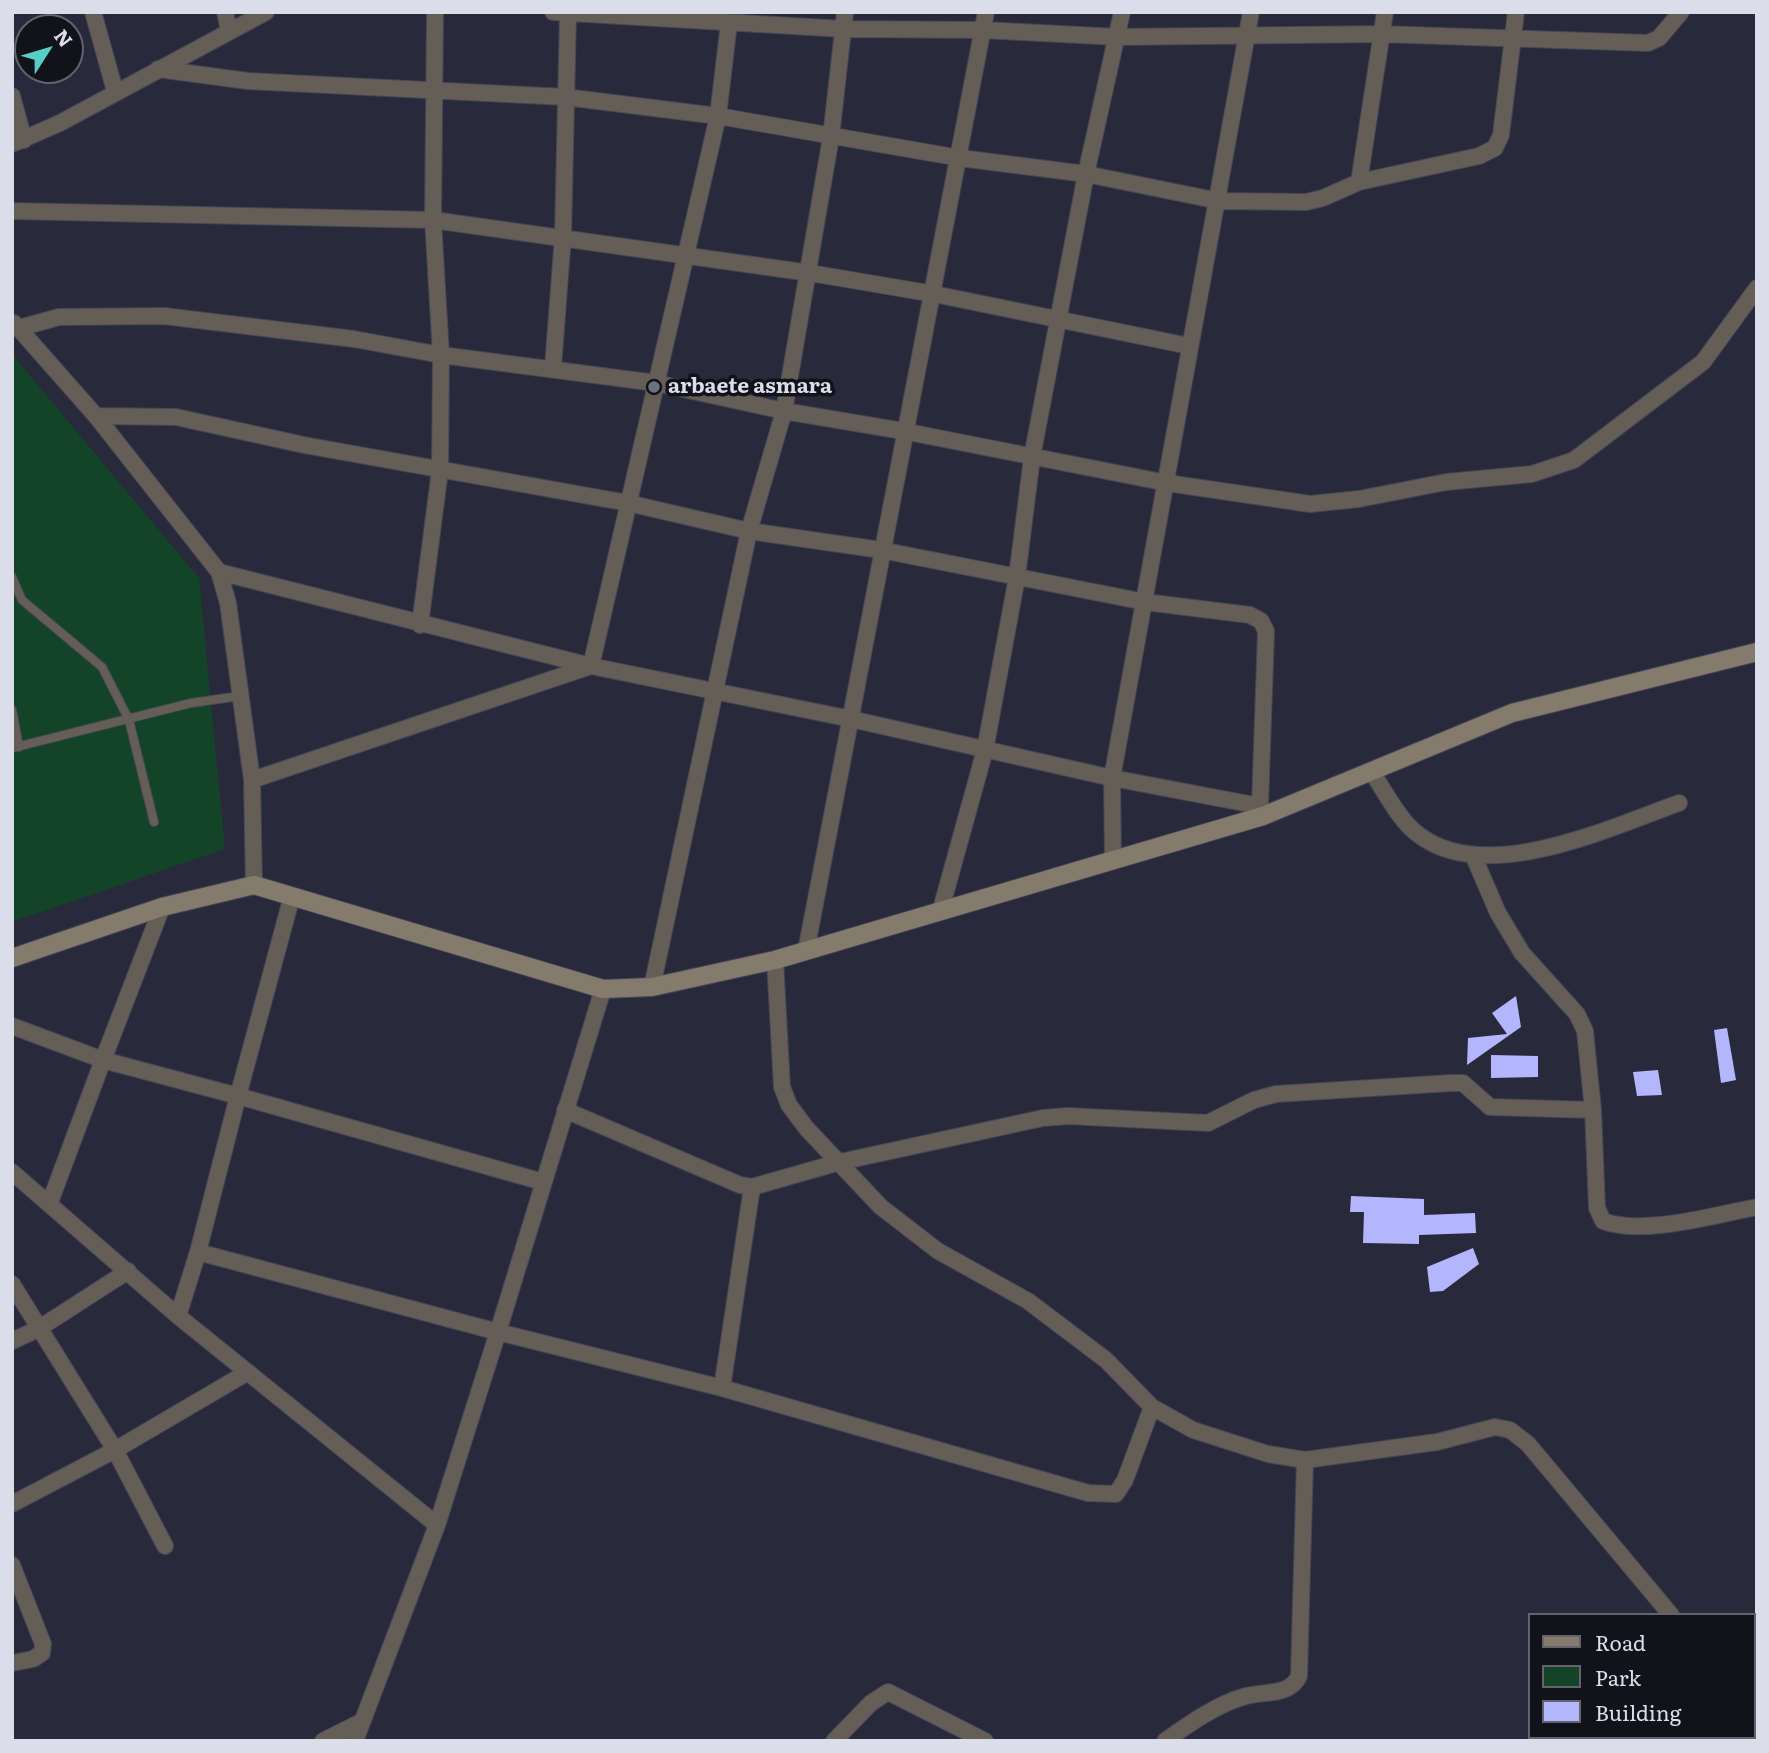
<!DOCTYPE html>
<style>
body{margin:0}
#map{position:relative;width:1769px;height:1753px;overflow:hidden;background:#28293b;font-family:Literata,serif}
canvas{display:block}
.frame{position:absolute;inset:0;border:14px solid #dcddea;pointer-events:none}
.legend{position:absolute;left:1528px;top:1613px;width:228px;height:126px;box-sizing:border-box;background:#12121b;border:2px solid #63636e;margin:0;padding:9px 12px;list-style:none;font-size:21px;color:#dcddea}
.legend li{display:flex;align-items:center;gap:14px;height:35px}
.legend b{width:35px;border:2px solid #63636e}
.north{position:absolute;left:14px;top:14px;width:70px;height:70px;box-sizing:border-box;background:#12121b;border:2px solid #63636e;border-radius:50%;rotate:53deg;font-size:19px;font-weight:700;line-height:28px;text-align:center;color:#dcddea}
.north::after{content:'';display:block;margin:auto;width:24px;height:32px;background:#55cec5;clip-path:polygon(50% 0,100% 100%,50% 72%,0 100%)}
</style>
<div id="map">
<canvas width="1769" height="1753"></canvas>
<div class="frame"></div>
<ul class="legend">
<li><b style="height:9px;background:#857b6d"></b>Road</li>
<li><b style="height:19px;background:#144427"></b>Park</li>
<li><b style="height:19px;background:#b3b6fc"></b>Building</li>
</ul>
<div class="north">N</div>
</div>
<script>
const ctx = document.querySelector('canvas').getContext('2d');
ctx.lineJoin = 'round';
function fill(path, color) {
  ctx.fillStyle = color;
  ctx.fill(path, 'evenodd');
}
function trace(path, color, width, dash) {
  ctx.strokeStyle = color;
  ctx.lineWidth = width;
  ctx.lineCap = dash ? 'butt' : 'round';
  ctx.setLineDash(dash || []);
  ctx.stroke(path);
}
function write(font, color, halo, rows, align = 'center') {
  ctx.font = font + ' Literata,serif';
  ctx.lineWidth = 7;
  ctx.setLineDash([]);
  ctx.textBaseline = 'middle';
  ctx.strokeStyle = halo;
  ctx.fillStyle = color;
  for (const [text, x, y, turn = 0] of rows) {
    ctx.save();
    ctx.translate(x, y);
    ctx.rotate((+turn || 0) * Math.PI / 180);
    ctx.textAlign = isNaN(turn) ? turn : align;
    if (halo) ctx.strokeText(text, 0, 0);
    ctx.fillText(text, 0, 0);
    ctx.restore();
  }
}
fill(new Path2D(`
 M12,354L199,578L225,849L12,922Z`), '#144427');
fill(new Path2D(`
 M1516,996L1521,1027L1467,1065L1468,1038L1507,1034L1492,1013Z
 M1727,1028L1736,1080L1721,1083L1714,1030Z
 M1491,1055L1538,1056V1077L1491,1078Z
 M1658,1070L1662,1095L1637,1096L1633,1072Z
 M1351,1196L1424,1199V1215L1475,1213L1476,1233L1419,1235V1244L1363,1243L1364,1212H1350Z
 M1473,1248L1479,1264L1443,1291L1430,1292L1427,1267Z`), '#b3b6fc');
const lane = new Path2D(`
 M12,577L22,600L102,667L129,720L154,822
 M12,710L19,747
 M12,748L191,703L240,696`);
const street = new Path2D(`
 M93,12L115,91
 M225,12L229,31
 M553,12L844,29L983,30L1118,37L1381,34L1648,43L1659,38L1681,12
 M158,69L248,81L565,97L718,116L960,158L1086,174L1219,201L1306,202L1323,198L1359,182L1479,156L1495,148L1501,135L1516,12
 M12,96L24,140
 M12,144L60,123L266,12
 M1359,182L1385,12
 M12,211L433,220L810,273L934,294L1189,346
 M14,323L96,416L219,572L228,603L252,780L254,885
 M19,328L59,317L164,316L354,339L441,355L656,383L784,411L903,431L1167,483L1310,504L1359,499L1446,482L1532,474L1574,460L1703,362L1757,288
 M553,367L563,236L568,14
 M96,416L176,417L304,445L628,503L749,531L881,550L1145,602L1250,615L1261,621L1266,631L1260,806
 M219,572L591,666L851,719L1112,778L1260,806L1262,814
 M420,625L440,470L441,355L433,220L435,12
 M1371,771C1385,791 1399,821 1419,835C1486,886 1609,828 1679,803
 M252,780L591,666L718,116L729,23
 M1473,855L1498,913L1522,953L1577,1014L1585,1031L1593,1110L1597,1208L1603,1221C1643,1236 1714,1215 1757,1207
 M1113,861L1112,778L1251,12
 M162,907L103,1060L238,1096L292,896
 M941,909L985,750L1017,577L1032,457L1086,174L1122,12
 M806,951L986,12
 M775,960L782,1087L789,1105L807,1129L881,1207L938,1251L1028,1301L1106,1360L1152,1407L1193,1430L1268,1454L1305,1460L1437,1442L1495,1427L1510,1430L1528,1444L1671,1615
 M652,987L749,531L784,411L831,137L845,12
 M12,1026L103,1060L50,1202
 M565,1110L740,1185L752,1187L840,1162L1043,1118L1068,1116L1208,1123L1254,1100L1276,1094L1451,1083H1463L1490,1107L1593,1110
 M12,1172L178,1316L437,1525L355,1741
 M198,1252L238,1096L543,1182
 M12,1284L115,1450L165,1546
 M178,1316L198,1252L498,1332L603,989
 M12,1341L38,1329L128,1271
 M722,1388L752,1187
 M12,1504L115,1450L248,1372
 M437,1525L498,1332L722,1388L1088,1493L1116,1494L1125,1480L1152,1407
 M12,1565L43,1644L42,1653L33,1659L12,1663
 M1753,1698L1757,1686
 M1750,1737V1741
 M323,1741L363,1721
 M834,1741L871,1703L888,1692L985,1741
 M1165,1741C1189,1724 1217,1704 1246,1696C1265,1691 1290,1696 1299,1676L1305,1460`);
const secondary = new Path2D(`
 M12,958L162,907L254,885L603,989L652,987L775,960L1263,816L1512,713L1757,652`);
trace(lane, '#454657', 10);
trace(street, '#454657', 18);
trace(secondary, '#454657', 20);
trace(lane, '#645e56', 8);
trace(street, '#645e56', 16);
trace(secondary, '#857b6d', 18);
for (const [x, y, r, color] of [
 [654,387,7,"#6b7280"]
]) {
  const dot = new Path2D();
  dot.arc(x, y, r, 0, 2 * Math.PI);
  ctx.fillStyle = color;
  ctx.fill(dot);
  trace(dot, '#12121b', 2.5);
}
write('bold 21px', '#dcddea', '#12121b', [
 ["arbaete asmara",668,387]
], 'left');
</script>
